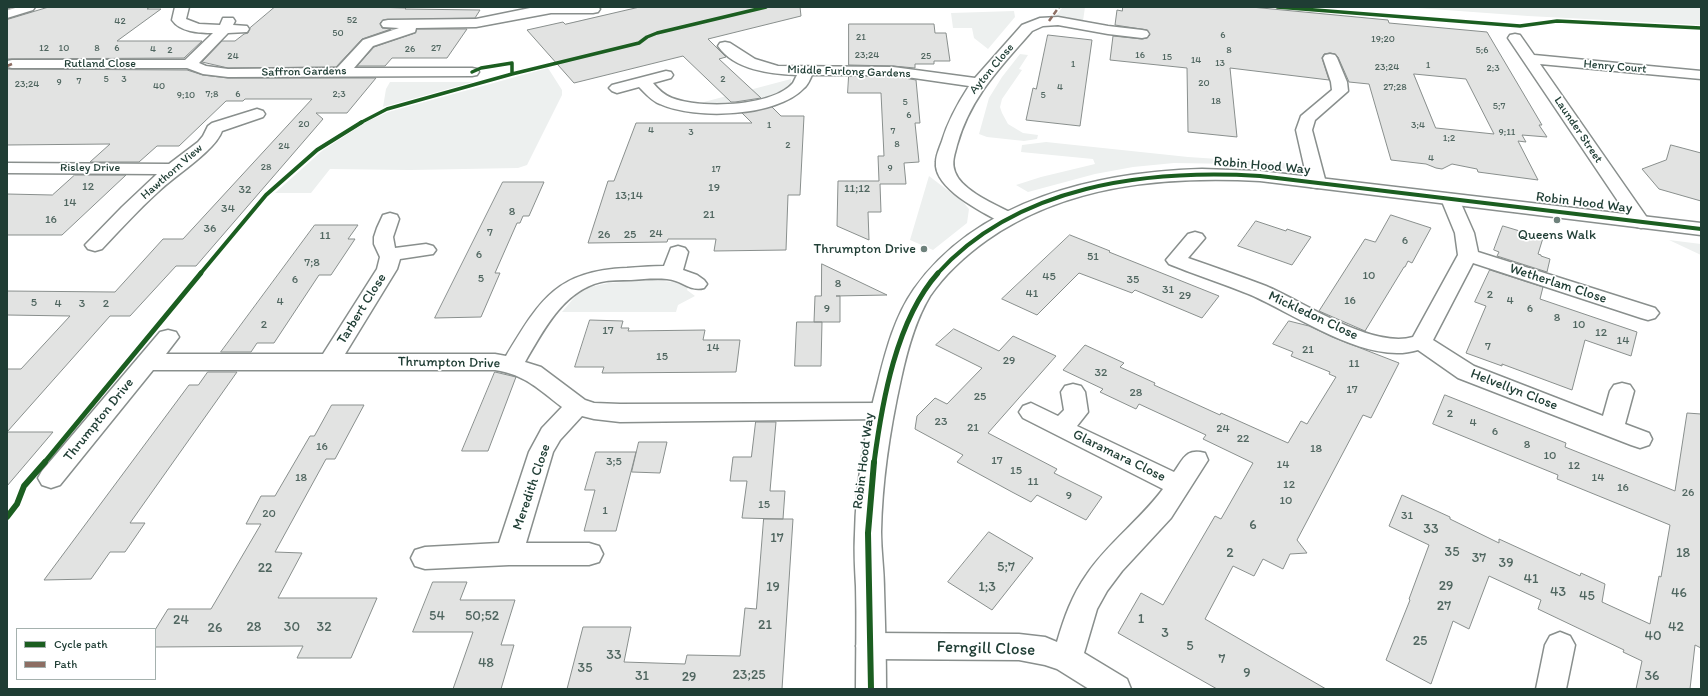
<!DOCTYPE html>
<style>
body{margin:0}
#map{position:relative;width:1708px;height:696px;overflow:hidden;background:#fff;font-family:Itim,sans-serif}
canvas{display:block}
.frame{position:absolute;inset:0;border:8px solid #1f3d34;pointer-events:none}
.legend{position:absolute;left:16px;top:628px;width:140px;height:52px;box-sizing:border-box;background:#fff;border:1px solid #a5b1ae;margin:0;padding:5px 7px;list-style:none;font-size:12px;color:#1f3d34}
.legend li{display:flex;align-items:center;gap:8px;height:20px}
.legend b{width:20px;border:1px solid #a5b1ae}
</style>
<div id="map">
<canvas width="1708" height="696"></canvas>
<div class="frame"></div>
<ul class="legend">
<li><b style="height:5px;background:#1b5e20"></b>Cycle path</li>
<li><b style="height:5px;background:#8d6e63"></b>Path</li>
</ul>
</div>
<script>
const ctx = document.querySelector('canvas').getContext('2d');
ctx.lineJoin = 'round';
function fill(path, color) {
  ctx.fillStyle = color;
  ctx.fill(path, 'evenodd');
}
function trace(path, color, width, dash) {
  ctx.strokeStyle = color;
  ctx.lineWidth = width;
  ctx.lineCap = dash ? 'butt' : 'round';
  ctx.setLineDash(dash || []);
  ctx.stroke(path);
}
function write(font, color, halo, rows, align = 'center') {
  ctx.font = font + ' Itim,sans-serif';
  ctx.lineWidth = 3.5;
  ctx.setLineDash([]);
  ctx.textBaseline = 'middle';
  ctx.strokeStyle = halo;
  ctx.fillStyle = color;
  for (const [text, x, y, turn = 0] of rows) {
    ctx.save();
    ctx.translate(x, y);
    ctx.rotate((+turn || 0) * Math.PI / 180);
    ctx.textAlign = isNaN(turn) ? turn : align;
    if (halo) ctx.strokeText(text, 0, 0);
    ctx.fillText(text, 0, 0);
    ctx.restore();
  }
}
fill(new Path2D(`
 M1063,7H1085L1083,21L1055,16Z
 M1404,7H1701V25L1528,16Z
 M1014,11L1015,17L988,49L974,38L972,28H953L951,13Z
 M1020,54L1028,55L1019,69L1022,70L1002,99L1000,107L1002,113L1008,124L1023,133L1038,135L1037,139L1024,141L987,137L979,134L989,98L1002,77Z
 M548,68L562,90V95L527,165L518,168L410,170L330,169L311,193H275L323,150L368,121L388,112Z
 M791,79V83L790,87L785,90L774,96L760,100L717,104L705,103L704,102Z
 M390,82H473L383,107L386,89Z
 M1046,142L1188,157L1295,164L1297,165L1298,170L1237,164L1174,163L1133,167L1095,174L1028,192L1016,185L1041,177L1095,164L1093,159L1021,152L1022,145Z
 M929,176L963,202L969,209L967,223L933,250L910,240Z
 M1669,240L1701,244V255Z
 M652,280L674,282L684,284L688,287L687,290L695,296L678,305L676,312H562L578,293L590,287L609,283Z`), '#edf0ef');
const building = new Path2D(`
 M49,7H150L147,9H161L117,41H202L184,58L7,59V20Z
 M275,7H375L406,8L405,9L480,10L475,18L383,20L380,23L382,28L391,29L362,39L336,67L228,68L202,62L222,41H235L244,34L248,33L250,28Z
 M640,7H800L801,16L708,39L726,57L719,59L761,98L735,102H731L683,56L574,83L527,30L563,22L565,24Z
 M1123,7H1251L1388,20L1389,23L1487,32L1542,125H1539L1547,137L1522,135L1526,142L1518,141L1538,180L1478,172L1477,169L1452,164L1442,169L1436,168L1426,164L1391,160L1369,84L1349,82L1338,57L1335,54L1330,53L1324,54L1322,58L1329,80L1230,68L1237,137L1188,132L1187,68L1110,60L1113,36L1142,39L1147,38L1150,35L1147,30L1115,25L1117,10L1122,11ZM1414,74L1466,79L1494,134L1436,128Z
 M849,24H934L935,33H946L950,61H934V64H915V68L893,66L849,65Z
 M417,29H467L447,58H392L385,66H357L374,47L415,33Z
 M1048,35L1092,40L1080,126L1026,120L1033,88L1036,89Z
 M7,69L187,70L203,75L228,78H376L347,113H316L323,119L196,266H176L130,316H110L7,432H53L7,486V369H21L70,316L7,315V291L115,292L163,239H183L312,99H245L243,101H226L179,146H157L139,162H90L110,144L7,145Z
 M849,76H893L916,80L920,123H915L919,162L904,163L906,184H880L881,212H868L869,240L837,226L838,181H879L878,156H884L881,93H848Z
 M772,107L781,116H804L800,195H788L786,250L714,251L716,239H668L667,242L588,243L608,181H614L636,123H752L742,113Z
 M1671,145L1701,153V201L1659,189L1642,169L1666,160Z
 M75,175H126L62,235H7V194L52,195Z
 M503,182H544L529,216H523L520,223H517L495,273H500L481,317L435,318Z
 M1391,215L1431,228L1412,263L1408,261L1405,267H1404L1365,331L1319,311L1365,239L1375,242Z
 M1256,221L1286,231L1287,229L1311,237L1292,265L1238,246Z
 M315,225H358L348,239H355L331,275H319L274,343H257L251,352H221Z
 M1503,226L1543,238L1538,254L1541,255V256L1550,259L1547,272L1497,256L1499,252L1494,250Z
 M1070,235L1110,251L1109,252L1219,296L1202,318L1135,290L1132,293L1079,273L1037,315L1002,299Z
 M822,264L887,295L836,296H840V322H814L815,296H821Z
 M1490,270L1543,287L1540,299L1637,332L1631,356L1585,340L1572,390L1502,364V366L1466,353L1486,306L1475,302Z
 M590,320L623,321L621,328H629L628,331L705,330L703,340H740L736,372L602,373L604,367H575Z
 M1289,321L1309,326L1332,337L1399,363L1371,418L1363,415L1297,540L1307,553L1290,554L1283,569L1263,559L1254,576L1233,566L1205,619L1326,689H1217L1118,633L1141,593L1163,605L1215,516L1221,519L1253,463L1203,439L1206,435L1139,404L1136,409L1100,392L1103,389L1063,370L1085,345L1124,363L1120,367L1155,383L1154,385L1220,415L1221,413L1288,443L1301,421L1307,424L1336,377L1329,374L1330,372L1291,356L1293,352L1273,344Z
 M797,322H822L821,366H795Z
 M954,329L999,351L1013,336L1056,356L988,433L1057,469L1054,473L1102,497L1086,520L1037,495L1031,502L1012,492L957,462L963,455L915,429L917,416L935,398L947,404L982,368L936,345Z
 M208,372H237L130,523H145L125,552H110L91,579L44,580L189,385H198Z
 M495,372L516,377L488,451H462Z
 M1445,395L1566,443L1565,447L1675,491L1687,413L1701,414V648L1695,645L1690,689H1636L1642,661L1623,652L1624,650L1538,609L1541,600L1489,576L1469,629L1453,621L1431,684L1386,660L1410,600L1409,599L1429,545L1389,526L1402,495L1450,517V519L1499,543V539L1580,576L1581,573L1605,584L1602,602L1650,624L1659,576L1661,577L1670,525L1557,479L1558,475L1433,424Z
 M332,405H364L335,459H326L275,552L302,553L278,598H377L351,658H297L303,646L155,647V630L168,609H211L261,524H246L261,496H275L310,436H314Z
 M756,422H776L770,491H785L783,519L742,518L747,481H730L733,457H751Z
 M639,442H667L660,473L632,472Z
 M596,452H636L616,531H584L595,490H585Z
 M764,519H793L782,689H567L583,627H631L624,662L685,664L687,655L740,656L745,608L756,609Z
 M989,532L1033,558L992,610L948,582Z
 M433,582H467L460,600H515L501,645H514L501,689H453L473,632H413Z`);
fill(building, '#e2e3e2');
trace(building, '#898f8d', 1);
const street = new Path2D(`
 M175,7H189L186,19L199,24L220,25L223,18H233L235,21L233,25L247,26L249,29L247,32L228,33L199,63L206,66L228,69L337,68L363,40L399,28L383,27L381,24L383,21L388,20L476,19L535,7H598L600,9L598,12L593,13H551L476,27L416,28L415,32L373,46L354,68H472L477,69L479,72L477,75L472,76L228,77L203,74L187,68H12L7,67V61L12,60H185L213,33C199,33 180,32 172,20Z
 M1058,17L1108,26L1142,30L1147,31L1149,34L1147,37L1142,38L1108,34L1058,25L1043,26L1032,31C1000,68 971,96 957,145C955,154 951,162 955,172C962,191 996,205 1014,214L1016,218L1014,222L1007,224L1000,222C981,211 933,188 936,162C936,155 940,147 942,141C948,121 958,103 969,86L893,75H812C810,79 808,85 804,88C777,117 695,120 660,104C652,101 645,93 639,87L617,93L612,91L609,88L612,85L666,71L671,72L673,75L671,78L653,83C658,89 664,95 672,98C700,109 772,107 793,83C794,81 796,77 797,75C771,74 734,70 718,46L720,43L725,42L730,43L755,59L778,66L893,67L975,78L1022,25L1040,18Z
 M1515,34L1520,35L1534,55L1701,71V79L1540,64L1650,222L1648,226L1641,228L1634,226L1632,222L1508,38L1510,35Z
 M1330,54L1335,55L1337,58L1347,82L1348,91L1315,120L1312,130L1326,183L1323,187L1317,188L1311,187L1308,183L1296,130L1301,116L1332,90L1331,82L1323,58L1325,55Z
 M257,109L263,111L265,114L263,117L222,131C215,151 174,176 158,192C138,210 120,230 102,249L95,251L88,249L85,245L122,207L157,174L7,173V163L169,164L198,142L203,136L208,126L212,123Z
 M1450,194L1456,195L1459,199L1474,233L1478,252L1655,308L1659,313L1655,318L1648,320L1641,318L1473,263L1433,340L1474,366L1603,416L1610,391L1614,385L1622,383L1630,385L1634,391L1625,424L1649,433L1652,439L1649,445L1640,448L1631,445L1458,378L1418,350C1367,366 1297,315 1251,295C1224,284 1196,275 1169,264L1166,260L1188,234L1195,232L1202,234L1205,238L1188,258C1214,267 1240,276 1266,286C1304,302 1372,349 1413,337L1458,255L1455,233L1441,199L1444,195Z
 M390,213L397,215L399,219L393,237L395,248L426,244L433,246L436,250L433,254L400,259L397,269L345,354H495L506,356C540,300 556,271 627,268C639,267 651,266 664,266L671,248L678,246L685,248L688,252L683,270L697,275L704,280L707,284L704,288C690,292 682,280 667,279C655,278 643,279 631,280C621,280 610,280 601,282C563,291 543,331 525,362L541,367L585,400L594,403L620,404L882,403L890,405L894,411L890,417L882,419L620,422L594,419L582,416L560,440L553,452L526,543H589L599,546L603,554L599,562L589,565H509L425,569L415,566L411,558L415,550L425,547L499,543L529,452L542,428L562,407C538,389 526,375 495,370H153L60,485L51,488L42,485L38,478L42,471L160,332L168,330L176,332L179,337L166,354H323L377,269L380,257L374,244V237L377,228L383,215Z
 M1073,384L1081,386L1085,392L1088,412L1077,426L1174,472C1184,458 1186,448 1205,453L1208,460L1171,518L1122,571L1107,591L1097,609L1084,653L1127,679L1131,689H1089L1057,669L1045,665L1019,660L871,659L861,655L856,646L861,637L871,633L1019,634L1045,637L1057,642C1064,618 1072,595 1087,574C1108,543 1140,520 1163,489L1023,418L1019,412L1023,406L1031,403L1058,416L1064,410L1061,392L1065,386Z
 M1560,632L1570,636L1575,645L1566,689H1536L1545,645L1550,636Z`);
const secondary = new Path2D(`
 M15,7H35L33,10L7,18V10Z
 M1202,169L1260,171L1701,223V235L1260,181C1166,176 1067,184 987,240C966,255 945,274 930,296C915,321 907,351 901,379C890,429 882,480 881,532C881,551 884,570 884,589C885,622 886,656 886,689H856C856,655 857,620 856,586C855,569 854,552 855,534C856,483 865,431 878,382C886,350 895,316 914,289C978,199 1098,172 1202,169Z`);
trace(street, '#898f8d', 3);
trace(secondary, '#898f8d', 3);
fill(street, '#fff');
fill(secondary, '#fff');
trace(new Path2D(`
 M7,10L17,7`), '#b6b9b8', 1);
trace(new Path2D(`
 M1049,21L1059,7
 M7,66L12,64`), '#8d6e63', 2.5, [5.5, 2.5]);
trace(new Path2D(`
 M1277,7L1520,26L1557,21L1701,28
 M472,72L481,68L512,63V74
 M360,123L387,109L512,74L639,43L647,37L657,33L766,7`), '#1b5e20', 3.5);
trace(new Path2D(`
 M200,274L266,195L317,150L362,122
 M937,274C1017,185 1147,169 1260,176L1701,229`), '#1b5e20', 4);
trace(new Path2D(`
 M44,463L201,273
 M874,463C882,402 896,320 938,273`), '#1b5e20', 5);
trace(new Path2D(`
 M7,517L17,504L24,486L45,462
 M871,689L868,533L874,462`), '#1b5e20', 6);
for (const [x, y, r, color] of [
 [1557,220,4,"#6d817b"],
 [924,249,4,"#6d817b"]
]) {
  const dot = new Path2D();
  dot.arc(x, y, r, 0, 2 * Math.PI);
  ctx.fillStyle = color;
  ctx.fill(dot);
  trace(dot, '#fff', 1.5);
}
write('10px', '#506660', null, [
 ["52",352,20],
 ["42",120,21],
 ["50",338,33],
 ["6",1223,35],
 ["21",861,37],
 ["19;20",1383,39],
 ["12",44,48],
 ["10",64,48],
 ["8",97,48],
 ["6",117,48],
 ["27",436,48],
 ["4",153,49],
 ["26",410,49],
 ["2",170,50],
 ["8",1229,50],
 ["5;6",1482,50],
 ["23;24",867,55],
 ["16",1140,55],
 ["24",233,56],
 ["25",926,56],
 ["15",1167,57],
 ["14",1196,60],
 ["13",1220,63],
 ["1",1073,64],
 ["1",1428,65],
 ["23;24",1387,67],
 ["2;3",1493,68],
 ["5",106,79],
 ["3",124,79],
 ["2",723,79],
 ["7",79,81],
 ["9",59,82],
 ["20",1204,83],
 ["23;24",27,84],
 ["40",159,86],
 ["4",1060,87],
 ["27;28",1395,87],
 ["7;8",212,94],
 ["6",238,94],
 ["2;3",339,94],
 ["9;10",186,95],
 ["5",1043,95],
 ["18",1216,101],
 ["5",905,102],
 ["5;7",1499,106],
 ["6",909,115],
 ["20",304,124],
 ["1",769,125],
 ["3;4",1418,125],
 ["4",651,130],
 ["7",893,131],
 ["3",691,132],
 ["9;11",1507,132],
 ["1;2",1449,138],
 ["8",897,144],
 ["2",788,145],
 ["24",284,146],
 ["4",1431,158],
 ["28",266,167],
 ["9",890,168],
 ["17",716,169]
]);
write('12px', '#1f3d34', '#fff', [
 ["Rutland Close",100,64],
 ["Henry Court",1615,67,5],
 ["Ayton Close",992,69,-50],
 ["Saffron Gardens",304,72,-1],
 ["Middle Furlong Gardens",849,72,2],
 ["Launder Street",1578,130,56],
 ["Risley Drive",90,168],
 ["Hawthorn View",172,172,-41]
]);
write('12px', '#506660', null, [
 ["12",88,187],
 ["19",714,188],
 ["11;12",857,189],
 ["32",245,190],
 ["13;14",629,196],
 ["14",70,203],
 ["34",228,209],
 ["8",512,212],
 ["21",709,215],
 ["16",51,220],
 ["36",210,229],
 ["7",490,233],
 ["24",656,234],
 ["26",604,235],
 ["25",630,235],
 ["11",325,236],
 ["6",1405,241],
 ["6",479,255],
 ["51",1093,257],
 ["7;8",312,263],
 ["10",1369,276],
 ["45",1049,277],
 ["5",481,279],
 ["6",295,280],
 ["35",1133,280],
 ["8",838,284],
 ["31",1168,290],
 ["41",1032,294],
 ["2",1490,295],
 ["29",1185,296],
 ["16",1350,301],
 ["4",1510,301],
 ["4",280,302],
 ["5",34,303],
 ["4",58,304],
 ["3",82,304],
 ["2",106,304],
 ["9",827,309],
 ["6",1530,309],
 ["8",1557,318],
 ["2",264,325],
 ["10",1579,325],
 ["17",608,331],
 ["12",1601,333],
 ["14",1623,341],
 ["7",1488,347],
 ["14",713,348],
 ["21",1308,350],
 ["15",662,357],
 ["29",1009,361],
 ["11",1354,364],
 ["32",1101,373],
 ["17",1352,390],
 ["28",1136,393],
 ["25",980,397],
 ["2",1450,414],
 ["23",941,422],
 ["4",1473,423],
 ["21",973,428],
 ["24",1223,429],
 ["6",1495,432],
 ["22",1243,439],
 ["8",1527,445],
 ["16",322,447],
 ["18",1316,449],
 ["10",1550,456],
 ["17",997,461],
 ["3;5",614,462],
 ["14",1283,465],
 ["12",1574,466],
 ["15",1016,471],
 ["18",301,478],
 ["14",1598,478],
 ["11",1033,482],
 ["12",1289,485],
 ["16",1623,488],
 ["26",1688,493],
 ["9",1069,496],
 ["10",1286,501],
 ["15",764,505],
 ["1",605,511],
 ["20",269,514],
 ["31",1407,516]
]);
write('14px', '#1f3d34', '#fff', [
 ["Robin Hood Way",1262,166,5],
 ["Robin Hood Way",1584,203,7],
 ["Wetherlam Close",1558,284,18],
 ["Tarbert Close",362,309,-58],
 ["Mickledon Close",1313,316,25],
 ["Thrumpton Drive",449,363,1],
 ["Helvellyn Close",1514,390,21],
 ["Thrumpton Drive",99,420,-51],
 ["Glaramara Close",1119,456,26],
 ["Robin Hood Way",864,461,-83],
 ["Meredith Close",532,487,-71]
]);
write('14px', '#1f3d34', '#fff', [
 ["Queens Walk",1557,235],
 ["Thrumpton Drive",916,249,"right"]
]);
write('14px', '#506660', null, [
 ["6",1253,525],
 ["33",1431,529],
 ["17",777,538],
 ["35",1452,552],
 ["2",1230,553],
 ["18",1683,553],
 ["37",1479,558],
 ["39",1506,563],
 ["5;7",1006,567],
 ["22",265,568],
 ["41",1531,579],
 ["29",1446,586],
 ["19",773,587],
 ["1;3",987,587],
 ["43",1558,592],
 ["46",1679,593],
 ["45",1587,596],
 ["27",1444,606],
 ["54",437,616],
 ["50;52",482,616],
 ["1",1141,619],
 ["24",181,620],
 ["21",765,625],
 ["28",254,627],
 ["30",292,627],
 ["32",324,627],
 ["42",1676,627],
 ["26",215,628],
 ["3",1165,633],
 ["40",1653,636],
 ["25",1420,641],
 ["5",1190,646],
 ["33",614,655],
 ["7",1222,659],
 ["48",486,663],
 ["35",585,668],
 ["9",1247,673],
 ["23;25",749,675],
 ["31",642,676],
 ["36",1652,676],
 ["29",689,677]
]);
write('17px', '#1f3d34', '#fff', [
 ["Ferngill Close",986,649,2]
]);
</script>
